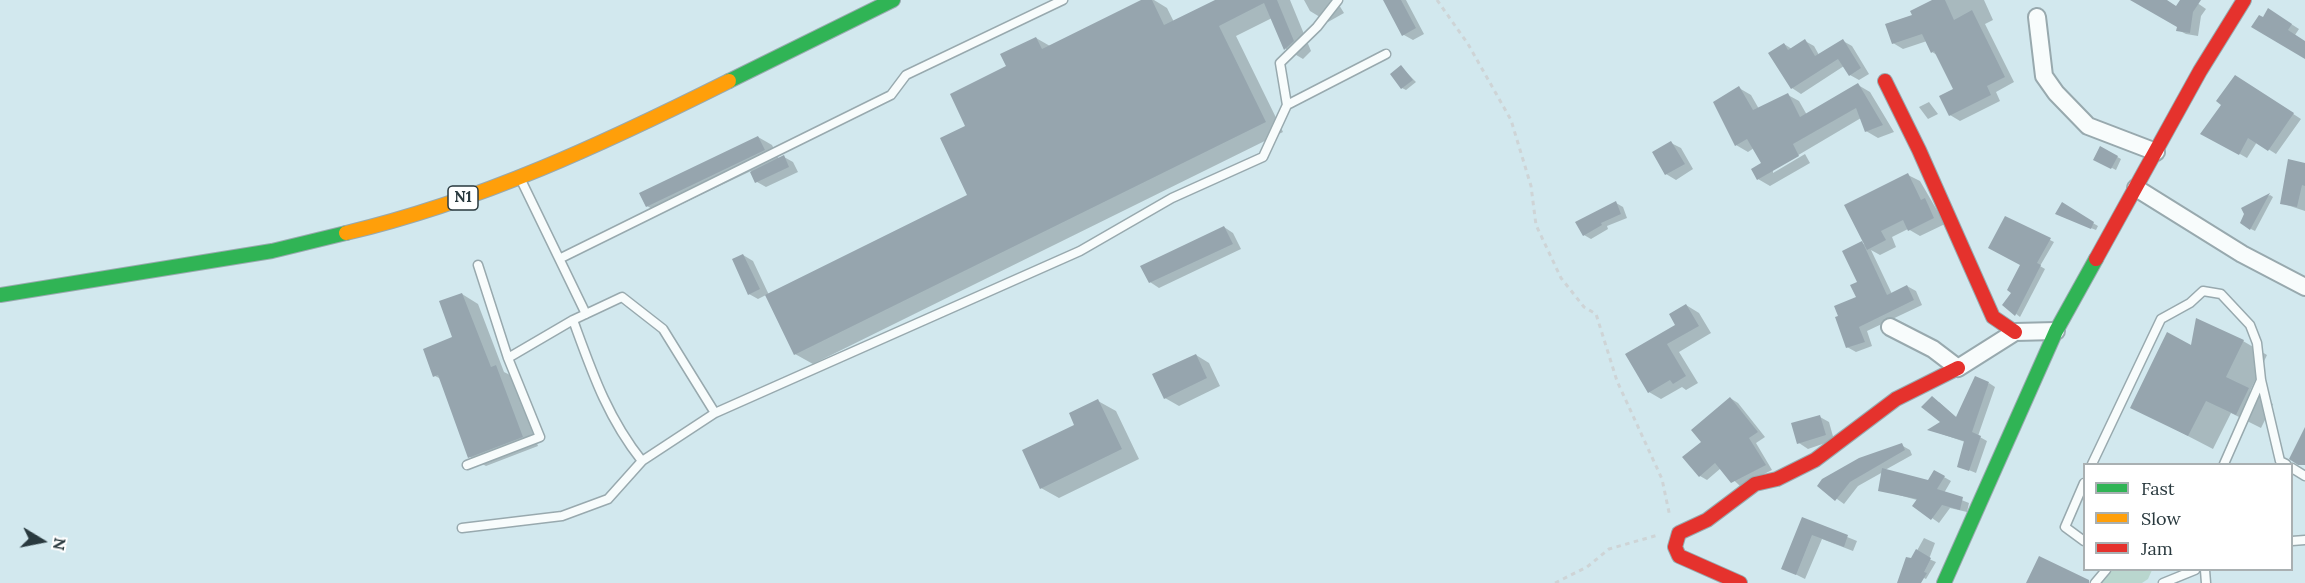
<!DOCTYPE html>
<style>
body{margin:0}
#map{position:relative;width:2305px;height:583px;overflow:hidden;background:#d2e8ee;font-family:Lora,serif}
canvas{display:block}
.legend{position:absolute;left:2083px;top:463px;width:210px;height:108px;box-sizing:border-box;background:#fff;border:2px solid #a9b0b2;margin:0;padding:8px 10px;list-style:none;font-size:18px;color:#29393e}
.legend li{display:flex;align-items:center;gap:12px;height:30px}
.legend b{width:30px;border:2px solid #a9b0b2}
.north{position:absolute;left:12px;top:511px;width:60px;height:60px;-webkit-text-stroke:4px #fff;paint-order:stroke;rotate:100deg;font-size:16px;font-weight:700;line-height:24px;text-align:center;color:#29393e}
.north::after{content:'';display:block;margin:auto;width:21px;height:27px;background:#29393e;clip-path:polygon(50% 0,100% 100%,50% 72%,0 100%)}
</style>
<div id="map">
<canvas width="2305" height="583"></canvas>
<ul class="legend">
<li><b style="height:8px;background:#30b455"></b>Fast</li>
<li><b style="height:8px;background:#ff9f0a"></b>Slow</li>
<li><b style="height:8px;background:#e5322d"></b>Jam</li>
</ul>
<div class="north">N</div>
</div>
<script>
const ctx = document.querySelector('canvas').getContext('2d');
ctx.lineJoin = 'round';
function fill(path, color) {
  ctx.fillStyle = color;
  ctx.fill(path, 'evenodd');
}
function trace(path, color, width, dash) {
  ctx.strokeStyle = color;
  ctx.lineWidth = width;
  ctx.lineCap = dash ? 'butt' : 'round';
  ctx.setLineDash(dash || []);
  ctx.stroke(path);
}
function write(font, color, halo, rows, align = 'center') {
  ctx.font = font + ' Lora,serif';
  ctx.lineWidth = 6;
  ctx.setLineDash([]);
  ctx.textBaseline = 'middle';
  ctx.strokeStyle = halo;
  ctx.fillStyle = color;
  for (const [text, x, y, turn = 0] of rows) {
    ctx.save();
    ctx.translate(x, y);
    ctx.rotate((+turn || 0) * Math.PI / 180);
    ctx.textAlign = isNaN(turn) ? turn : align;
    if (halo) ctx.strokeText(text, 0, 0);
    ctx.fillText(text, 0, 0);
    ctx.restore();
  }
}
fill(new Path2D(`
 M2112,570H2152L2148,579L2142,583H2101Z`), '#b9d6ce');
fill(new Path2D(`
 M1144,0H1154L1167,8L1174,22L1217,0H1290L1311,51L1303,59L1286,49L1272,18L1236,36L1283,132L813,364L795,354L766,295L758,299L749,294L743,255L753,261L769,295L969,195L967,126L1008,67L1036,38L1050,46Z
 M1304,0H1336L1344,13L1328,22L1310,11Z
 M1385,0H1406L1424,34L1413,40L1404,35Z
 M1935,0H1984L1993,20L1985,24L2014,82L1996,92L2000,101L1960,121L1950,115L1955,90L1937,55L1932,52L1927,41L1903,49L1893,43L1914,16Z
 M2133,0H2164L2177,7L2182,0H2193L2206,9L2201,16L2198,36L2186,34L2178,30V27Z
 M2277,15L2299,29L2295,35L2305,43V57Z
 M1805,41L1814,46L1819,55L1843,41L1852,46L1869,74L1859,80L1850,75L1844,66L1801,94L1792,88L1784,44L1792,49Z
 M1401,67L1416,82L1406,90L1402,88Z
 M2244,82L2301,119L2276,154L2257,142L2247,158L2203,133Z
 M1858,85L1870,92L1894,132L1878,138L1866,131L1861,118L1773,170V173L1805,154L1810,163L1770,186L1758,179L1763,164L1754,148L1748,152L1736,145L1739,88L1751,95L1759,109L1788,95L1799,101L1807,115Z
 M1929,102L1938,114L1928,119L1919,107Z
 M758,137L772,145L779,159L784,157L793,162L798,172L766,187L757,182L751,171L661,214L647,206Z
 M1671,143L1681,148L1693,169L1676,180L1666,174L1654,153Z
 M2101,148L2121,159L2116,170L2095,159Z
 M2305,164V211L2281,203Z
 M1908,175L1920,181L1945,224L1920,236L1908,229L1892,237L1896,247L1880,255L1871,250L1892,294L1907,286L1916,291L1922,305L1867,331L1872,346L1856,352L1847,347L1858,298L1862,243L1867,246Z
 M2270,195L2273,197L2255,231L2251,229L2243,209Z
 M1616,203L1623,207L1627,218L1607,226L1608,229L1591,239L1584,235Z
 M2062,205L2098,226L2096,230L2061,216Z
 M2006,218L2054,242L2040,266L2045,269L2020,317L2005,305L2014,292L2022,264Z
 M1224,227L1233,233L1241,249L1159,288L1150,282Z
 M462,294L478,304L504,372L512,376L538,446L486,466L470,457L441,379L435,376L454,338Z
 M1686,305L1699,313L1711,333L1679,352L1698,383L1686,390L1682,387L1661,399L1649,392L1627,354L1677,326Z
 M2243,341L2267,355L2250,391L2273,404L2261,428L2231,413L2213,449L2132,407L2192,347Z
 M1196,355L1209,363L1220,386L1179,406L1165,398Z
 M1989,383L1995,387L1978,436L1987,441L1976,473L1959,466L1965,442L1930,430L1942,422L1939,402L1957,418Z
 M1730,398L1738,403L1765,437L1756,443L1772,470L1740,486L1721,468L1707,480L1700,476L1703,442Z
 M1098,401L1116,411L1139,459L1059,498L1041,488L1076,426Z
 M1820,417L1829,422L1834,440L1808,449L1799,443Z
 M1901,445L1910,450L1912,455L1885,470L1929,481L1935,472L1951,481L1944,493L1969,503L1967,512L1950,508L1939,523L1914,505L1917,500L1880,490L1883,472L1858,486L1844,504L1819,486Z
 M1803,519L1857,541L1853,551L1822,539L1805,579L1783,568Z
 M1924,538L1935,543L1929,559L1936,562L1926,579L1922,577L1920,583H1899Z`), '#0003');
fill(new Path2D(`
 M1141,0H1152L1164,25L1215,0H1277L1294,41L1284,50L1264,3L1219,26L1266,122L794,355L765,295L967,195L940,138L965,126L950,94L1006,66L1000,54L1036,37L1042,49Z
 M1383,0H1401L1416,28L1402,36Z
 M1932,0H1945L1954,20L1972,10L2005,77L1987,86L1991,95L1949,116L1939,96L1953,89L1934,51L1931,53L1922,34L1892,44L1885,24L1912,15L1910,11Z
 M2130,0H2167L2176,6L2180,0H2201L2193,12L2190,33L2176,31L2177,27Z
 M2268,8L2292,24L2288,30L2305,41V59L2251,27L2259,15L2263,17Z
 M1805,39L1815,56L1843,39L1861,68L1849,76L1838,59L1791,89L1768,53L1784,43L1788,50Z
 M1401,65L1413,80L1401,89L1390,74Z
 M2235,75L2294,113L2268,151L2248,138L2239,155L2200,134L2221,105L2216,101Z
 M1858,83L1883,125L1865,132L1856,108L1793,144L1799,156L1757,180L1751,169L1761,163L1747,139L1735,146L1713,102L1739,86L1753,110L1788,93L1800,117Z
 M758,136L765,150L646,207L639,193Z
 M1671,141L1685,164L1665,175L1652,152Z
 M2100,146L2118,156L2111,169L2093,160Z
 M784,155L789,167L755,183L750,172Z
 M2288,159L2305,163V186L2302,185L2297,207L2280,204Z
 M1908,173L1921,200L1925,198L1934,218L1908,231L1903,220L1881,231L1886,240L1867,250L1844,205Z
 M2270,193L2250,230L2240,223L2244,214L2241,208Z
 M1616,201L1621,214L1601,223L1602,225L1583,236L1575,222Z
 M2062,202L2094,222L2091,229L2055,214Z
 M2005,216L2051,238L2037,263L2041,265L2015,316L2002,305L2011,293L2007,290L2020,265L1988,248Z
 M1224,226L1233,244L1149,283L1140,266Z
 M1862,241L1887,295L1907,285L1914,300L1859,327L1865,342L1846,348L1835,317L1838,316L1834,306L1856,297L1850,285L1857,282L1842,251Z
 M743,254L760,289L748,295L732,259Z
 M462,293L491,367L496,365L523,437L468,458L438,375L433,377L423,349L452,337L439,301Z
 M1686,304L1699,326L1667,344L1686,376L1673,384L1670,380L1648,393L1625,354L1675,325L1669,314Z
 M2196,318L2244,340L2226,377L2249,388L2236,415L2206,401L2188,436L2130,408L2167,332L2191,345Z
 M1196,354L1207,378L1164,399L1152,374Z
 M1975,376L1989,382L1972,432L1981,436L1969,471L1957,467L1964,441L1927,430L1940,422L1921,407L1932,396L1956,417Z
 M1730,397L1758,432L1749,438L1766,465L1731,483L1715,463L1699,477L1682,457L1701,442L1691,430Z
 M1098,399L1122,449L1040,489L1022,450L1074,425L1069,413Z
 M1820,415L1826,435L1797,444L1791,423Z
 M2305,427V465H2298L2289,459Z
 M1902,443L1905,450L1850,482L1835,501L1817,486L1822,479L1859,458Z
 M1882,468L1928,480L1934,470L1945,476L1937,489L1963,497L1960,510L1942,505L1931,520L1912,506L1917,499L1878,491Z
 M1802,517L1848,535L1844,547L1812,535L1796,575L1781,569Z
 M1916,549L1931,558L1924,572L1927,573L1921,583H1897L1906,557L1911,558Z
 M2039,556L2089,580V583H2026Z`), '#96a5ae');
const lane = new Path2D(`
 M1338,0L1317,27L1280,63L1287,105L1386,54
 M522,182L586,314
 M561,258L891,95L906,75L1063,0
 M573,320C592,372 607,417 642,461
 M508,358L573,320L622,297L663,329L715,413
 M2092,464L2161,319L2190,303L2203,291L2221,294L2250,325L2257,343L2261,380L2280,461L2286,464
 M2224,464L2261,380
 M467,465L540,437L508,358L478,265
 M2292,468L2305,476
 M2084,483L2065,527L2084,541
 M462,528L562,516L608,499L642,461L715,413L1080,251L1172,198L1263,157L1287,105
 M2292,541L2305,540
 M2205,570L2206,583
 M2095,583L2106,570
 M2163,583L2195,570`);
const street = new Path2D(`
 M2037,17L2044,76L2056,93L2088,126L2156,152
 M2136,188L2242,254L2305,287
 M1890,327L1933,349L1958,368L2015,332L2056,331`);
const fast = new Path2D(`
 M729,81L893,0
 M0,295L272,251L346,233
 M1944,583L2056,331L2096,259`);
const slow = new Path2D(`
 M346,233C481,201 605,143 729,81`);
const jam = new Path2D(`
 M1885,81L1919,150L1993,317L2015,332
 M2096,259L2200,71L2244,0
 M1740,583L1679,556L1675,547L1679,533L1707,520L1755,484L1777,479L1815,460L1896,399L1958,368`);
trace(lane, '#98a9ae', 11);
trace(street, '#98a9ae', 20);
trace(fast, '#98a9ae', 16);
trace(slow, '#98a9ae', 16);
trace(jam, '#98a9ae', 16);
trace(new Path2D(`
 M1437,0L1468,44L1511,120L1531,186L1536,225L1561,278L1584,307L1596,314L1617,381L1662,479L1670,517
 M1555,583L1587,567L1609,549L1658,535`), '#ced4d6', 3, [4.5, 4.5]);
trace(lane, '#f8fcfc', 8);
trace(street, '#f8fcfc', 16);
trace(fast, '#30b455', 14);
trace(slow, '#ff9f0a', 14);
trace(jam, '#e5322d', 14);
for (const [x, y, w] of [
 [463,198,30]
]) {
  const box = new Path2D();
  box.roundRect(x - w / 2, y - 12, w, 24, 4.5);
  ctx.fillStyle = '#fff';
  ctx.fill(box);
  trace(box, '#29393e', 1.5);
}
write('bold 15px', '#29393e', null, [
 ["N1",463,198]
]);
</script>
